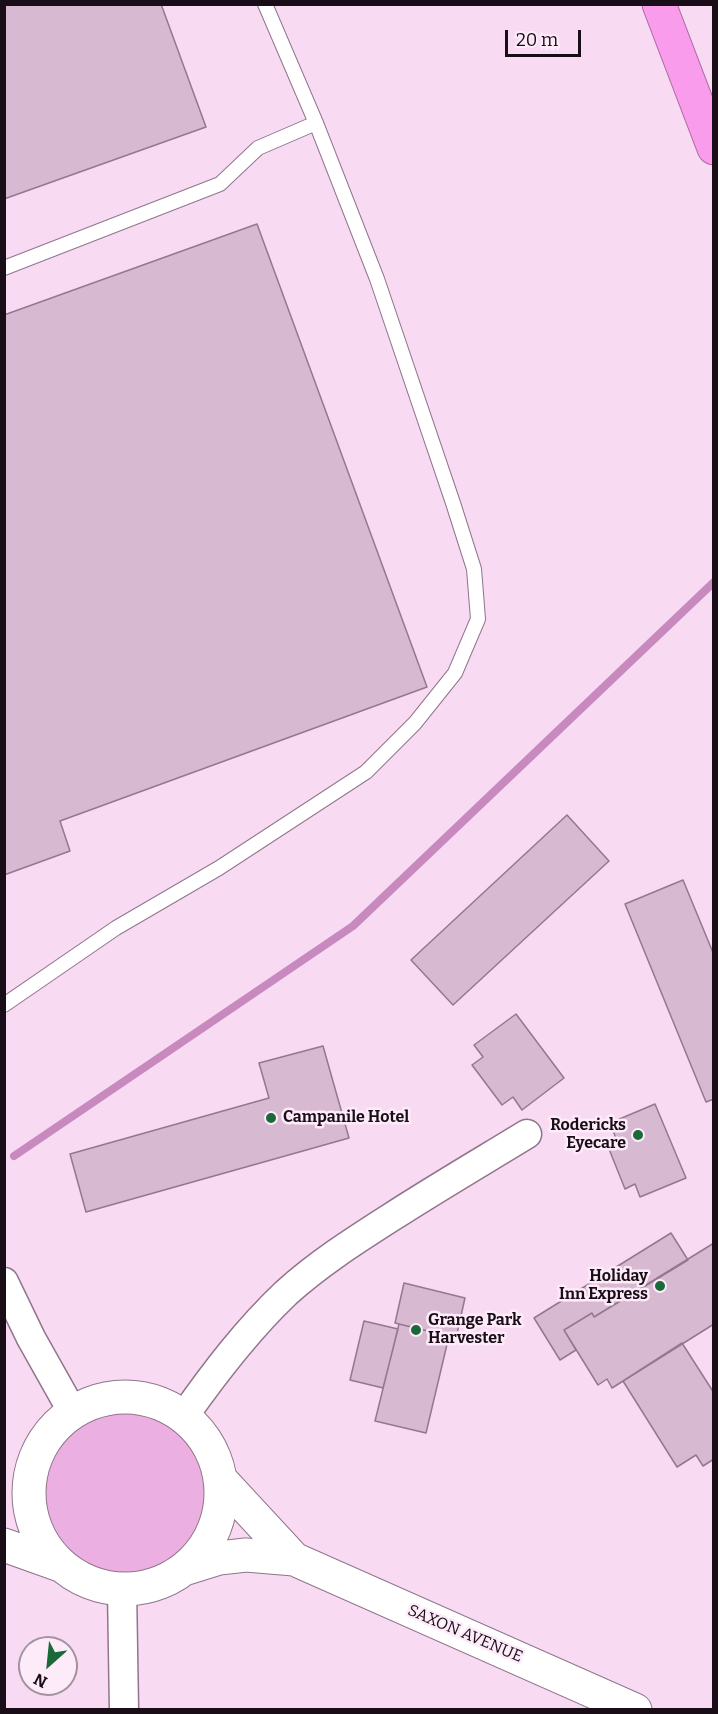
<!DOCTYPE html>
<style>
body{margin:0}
#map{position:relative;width:718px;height:1714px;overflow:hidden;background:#f8daf3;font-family:Bitter,serif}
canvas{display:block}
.frame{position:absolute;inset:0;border:6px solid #190e17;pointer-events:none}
.north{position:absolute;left:18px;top:1636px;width:60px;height:60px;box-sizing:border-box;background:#feebfa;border:2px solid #a2939f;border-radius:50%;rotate:207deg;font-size:16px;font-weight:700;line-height:24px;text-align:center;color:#190e17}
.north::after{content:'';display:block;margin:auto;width:21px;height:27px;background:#1a6938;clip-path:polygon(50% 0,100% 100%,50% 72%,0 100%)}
.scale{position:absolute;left:505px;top:30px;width:76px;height:27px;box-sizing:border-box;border:3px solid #190e17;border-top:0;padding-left:8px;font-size:18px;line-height:21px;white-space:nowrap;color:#190e17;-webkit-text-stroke:4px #feebfa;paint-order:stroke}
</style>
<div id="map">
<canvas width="718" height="1714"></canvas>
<div class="frame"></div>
<div class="north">N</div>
<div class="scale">20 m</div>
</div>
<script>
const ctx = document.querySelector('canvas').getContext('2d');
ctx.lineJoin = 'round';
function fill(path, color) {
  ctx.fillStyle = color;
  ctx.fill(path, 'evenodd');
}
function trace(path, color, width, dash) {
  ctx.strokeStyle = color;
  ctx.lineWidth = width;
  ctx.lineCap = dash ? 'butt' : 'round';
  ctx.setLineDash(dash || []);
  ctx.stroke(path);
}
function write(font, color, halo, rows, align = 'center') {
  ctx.font = font + ' Bitter,serif';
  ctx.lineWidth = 5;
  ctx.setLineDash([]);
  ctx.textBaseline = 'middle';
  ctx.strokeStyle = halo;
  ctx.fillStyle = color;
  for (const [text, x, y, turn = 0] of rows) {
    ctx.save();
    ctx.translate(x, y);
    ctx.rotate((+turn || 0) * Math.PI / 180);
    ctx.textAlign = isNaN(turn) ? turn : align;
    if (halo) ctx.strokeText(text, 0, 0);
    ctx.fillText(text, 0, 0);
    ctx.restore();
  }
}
fill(new Path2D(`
 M44 1493a81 81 0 1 1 162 0a81 81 0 1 1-162 0Z`), '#ecafe2');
trace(new Path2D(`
 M14,1156L353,926L714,582`), '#c789be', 8);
const building = new Path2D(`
 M4,4H161L206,127L4,199Z
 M257,224L427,687L60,821L70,851L4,875V315Z
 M567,815L609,861L453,1005L411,960Z
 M683,880L714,955V1099L706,1102L625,904Z
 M516,1014L564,1078L522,1110L513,1097L502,1105L472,1065L483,1057L474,1045Z
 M323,1046L349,1138L86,1212L70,1154L269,1098L259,1063Z
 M655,1104L686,1178L640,1197L635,1184L625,1189L607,1144L617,1141L610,1123Z
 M671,1233L688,1260L594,1317L592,1313L564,1330L576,1350L560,1360L534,1318Z
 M714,1243V1324L612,1388L607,1379L598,1385L564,1330L592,1313L594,1317Z
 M404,1283L465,1298L456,1338L395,1323Z
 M364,1321L398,1329L383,1388L350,1380Z
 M399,1324L449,1336L426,1433L375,1421Z
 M682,1343L714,1393V1459L703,1466L696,1455L677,1467L623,1381Z`);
fill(building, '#d7b9d1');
trace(building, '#93788f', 1.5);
const service = new Path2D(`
 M4,268L220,184L258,148L316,123L265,4
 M4,1005L116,928L219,868L366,772L415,723L455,673L478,619L474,569L453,503L377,279L316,123`);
const minor = new Path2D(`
 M4,1282L31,1338L72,1411
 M184,1416C215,1372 247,1330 286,1293C318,1264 354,1241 390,1218C435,1189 481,1162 527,1134
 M122,1589L124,1710`);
const tertiary = new Path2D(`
 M29 1493a96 96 0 1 1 192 0a96 96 0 1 1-192 0Z
 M220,1479L294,1559
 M4,1545L60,1565
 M187,1568L219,1558L246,1555L294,1559L635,1710`);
const motorway = new Path2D(`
 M659,4L714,148`);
trace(service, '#90758b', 16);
trace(minor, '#90758b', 31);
trace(tertiary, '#90758b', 35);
trace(motorway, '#ab6aa1', 35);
trace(service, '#fff', 14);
trace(minor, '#fff', 28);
trace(tertiary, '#fff', 33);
trace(motorway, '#f99cec', 33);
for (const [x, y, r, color] of [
 [271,1118,6,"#1a6938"],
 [638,1135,6,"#1a6938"],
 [660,1286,6,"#1a6938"],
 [416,1330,6,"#1a6938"]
]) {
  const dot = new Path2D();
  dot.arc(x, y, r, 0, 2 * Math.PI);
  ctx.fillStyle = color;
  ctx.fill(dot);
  trace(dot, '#feebfa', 2);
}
write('bold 16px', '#190e17', '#feebfa', [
 ["Campanile Hotel",283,1118],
 ["Rodericks",626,1126,"right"],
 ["Eyecare",626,1144,"right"],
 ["Holiday",648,1277,"right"],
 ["Inn Express",648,1295,"right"],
 ["Grange Park",428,1321],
 ["Harvester",428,1339]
], 'left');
write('16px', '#190e17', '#feebfa', [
 ["SAXON AVENUE",465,1634,23]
]);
</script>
